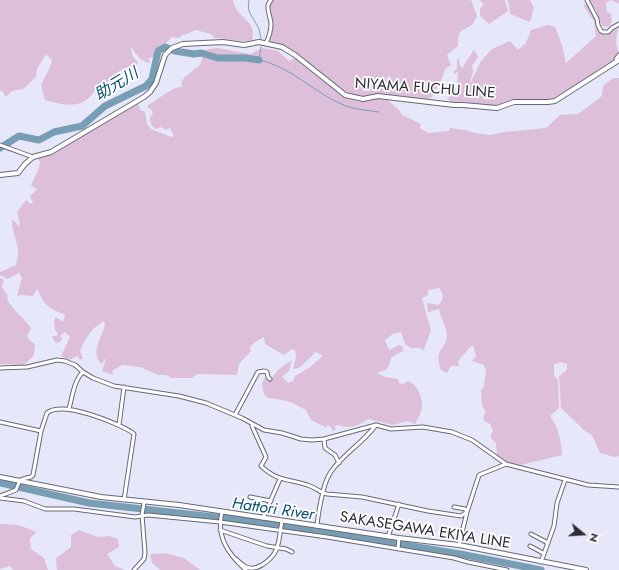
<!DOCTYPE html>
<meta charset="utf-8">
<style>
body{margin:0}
#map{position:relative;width:619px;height:570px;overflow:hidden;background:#e6e7f9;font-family:Jost,sans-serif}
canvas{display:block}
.north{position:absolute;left:563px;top:514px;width:40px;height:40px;-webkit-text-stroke:3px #fff;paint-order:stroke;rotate:108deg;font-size:11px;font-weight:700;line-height:16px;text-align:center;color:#2d2d34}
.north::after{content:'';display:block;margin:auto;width:14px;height:18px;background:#2d2d34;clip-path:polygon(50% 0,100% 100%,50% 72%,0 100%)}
</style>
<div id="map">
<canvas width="619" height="570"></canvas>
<div class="north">N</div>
</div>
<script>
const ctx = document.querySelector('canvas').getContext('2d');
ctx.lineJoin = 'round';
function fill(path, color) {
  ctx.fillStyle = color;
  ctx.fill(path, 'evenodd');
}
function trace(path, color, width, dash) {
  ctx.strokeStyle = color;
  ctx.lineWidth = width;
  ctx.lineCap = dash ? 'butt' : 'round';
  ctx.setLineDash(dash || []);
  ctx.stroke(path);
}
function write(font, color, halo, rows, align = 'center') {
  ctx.font = font + ' Jost,"Noto Sans JP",sans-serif';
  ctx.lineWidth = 3.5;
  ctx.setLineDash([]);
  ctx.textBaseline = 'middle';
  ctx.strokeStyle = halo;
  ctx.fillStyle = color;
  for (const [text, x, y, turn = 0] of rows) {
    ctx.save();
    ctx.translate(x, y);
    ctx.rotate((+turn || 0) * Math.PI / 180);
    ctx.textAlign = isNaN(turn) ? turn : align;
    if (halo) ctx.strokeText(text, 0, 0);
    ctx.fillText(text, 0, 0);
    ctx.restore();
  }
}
fill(new Path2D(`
 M0,0H233C237,20 258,20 252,40C239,43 227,38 214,38L211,34L196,30L184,35L183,34L179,38L171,37C168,45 156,47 154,56L148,59L150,61L149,63C140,61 136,54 131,47C131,54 133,58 138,62L135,68C121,70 118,69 110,82L97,85C87,111 66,106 45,100L41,85L50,67L52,60L46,54L37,69L36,77L23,89L12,91L6,97L3,92L0,90Z
 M273,0H471L477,16L473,24L460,32L458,37V46L447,55L451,65L445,69C443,81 436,86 432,97L425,101L377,94L363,97L355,96L340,88L294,53L280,45L268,41C270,35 273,28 272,21C271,13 265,8 273,0Z
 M480,0H505L508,11L489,24L480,16V8L484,5Z
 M507,0H530L534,8L530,22L510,14L509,4Z
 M589,0H619V4L611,0L606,3L607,12L611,13L612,21L609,27L602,26L596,10Z
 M587,4C590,9 593,13 596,18C598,25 597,31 604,35L608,34L619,27L617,32L616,43L619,54L613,62L557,98L540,100L522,99L492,106L453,104L447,98C459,91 457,85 458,72L454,74L453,72L457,69V59H459L460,66L463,68L465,63L474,50L478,57L472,66L473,72L470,81L471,82L481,61L492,49L510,41L518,50L526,43L531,30L548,25L555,27L562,45L566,63L596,36L594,21L583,5Z
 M218,48L250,54L263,48L278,51L289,61L294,58L345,98L359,102L377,98L386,99L399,110L402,115L421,124L420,128L428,133L449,131L450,128L465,130L475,133L490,135L504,132L546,128L560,115L578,114L602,96L603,86L613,78H619V456L614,457L600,453L592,435L585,431L561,408L559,376L567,370V364L560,362L554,364V376L558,380L559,408L550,416C559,429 561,440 562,455L521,465L507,462L497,455L496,443L490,437L493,430L490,424L484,421L483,416L486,413L482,405L481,390L484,387L486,370L484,365L472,361L476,356L473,345L470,347L458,361L459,366H451L447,373L441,370C433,348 446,351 447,336C447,326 440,318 439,309L428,312L427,303L439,305C444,298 444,295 439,288L428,290V295L422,298L431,331L423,351L420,348H411L405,344L401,332L393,334L385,340L389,350L399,345L403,347V351L392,357L387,369L377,373L385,377L398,379L399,383L403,384L408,381C417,384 422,396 422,405C422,412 418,418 415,424L407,421L393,425L368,419C357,427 350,429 337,425L334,427L336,429L333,431L331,427L327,425V428L311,420L306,410L304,409C298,406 292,402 286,401C270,396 264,404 262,383L265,378L268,381H271C275,370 283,366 292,360L289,371L282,377L288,383L293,381L295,376L309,368L323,356L316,352L299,368L293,369L296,357L295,350L292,349L284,355L265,344L264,337L255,342L250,347L251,351L239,364L237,375L197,374L192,378H172L166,375H158L140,367L122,365L112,371L113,375L102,371L106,359H105L102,364C89,353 102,338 105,325L104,321C92,328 85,338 80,351L83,358L80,360L78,356L69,360L61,356L70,337L65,332L60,336L62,338L60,342L56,343L52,337L58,335L55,330L54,321L56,317L63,322L65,315C47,307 46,307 37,289L33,296C27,296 22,294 17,296L22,278L19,273L7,279L0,275V272L16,265C16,262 18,259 18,255C19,243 11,231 12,219L19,226L20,224L17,212L26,200L31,204L33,203L30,196L37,189L31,186C34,177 39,171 40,162L37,158L42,156H47L137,102L141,110L145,112L147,124L151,129L171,137L174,136L170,128L166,130L161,127L156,129C151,126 150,123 150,116L153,115L151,109L148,108V105C159,100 170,87 182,87C179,77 193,72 199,66C202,62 203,55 204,50Z
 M0,278L4,280L2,287L8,296L7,299C13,311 24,318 31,328L27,336L30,341L35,344L34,355L24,365L0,364Z
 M0,524L18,525L37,532L30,538L31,549L44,558L48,570H13L10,566L0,569Z
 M79,530L98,537L109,536L118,539L119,547L107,554L115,566L125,570H57L56,558L71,547V535Z
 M165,553L184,558L200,570H160L156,566L152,563L150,554Z`), '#debfda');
trace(new Path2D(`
 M249,0C246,12 253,17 258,27C260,31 260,35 261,39
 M261,47L259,60C292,67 315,94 346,106C357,110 367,110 379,112`), '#789eb5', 1);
trace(new Path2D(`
 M0,148L19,136L39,140L54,132L82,126L105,106L146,86L152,79L158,51L165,47L175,51L194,54L201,53L218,58H245L259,60
 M0,483L89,503L277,524L460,554L541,570`), '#789eb5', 7);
const street = new Path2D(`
 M587,0L597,19L598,25L601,31L603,32H608L612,28L619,24
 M266,43C269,37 271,31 271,24C271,16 264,7 271,0
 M618,61L616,59L619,55
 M0,145L33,157
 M0,368L27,367L57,360L65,361L75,365L83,372L93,378L114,386L179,396L206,403L242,418L264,430L282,433L301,439L312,440L324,439L376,425L391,429L423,427L452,432L472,440L506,464L588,485L619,487
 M69,409C72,398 74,380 83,372
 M235,415L258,372L264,371L267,372L268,377L270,379
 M0,422L41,431
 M253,424L252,426L266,457L261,466C279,483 290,478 310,486C316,488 321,493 327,494L362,497L428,511L461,516L467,512
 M119,425L124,387
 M324,439L325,448L335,455L339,463
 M0,496L16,490C20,479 20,479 31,477L33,475L41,431L47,413C62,400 118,423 133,433L134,434L124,500
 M250,497L271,501
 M0,498L24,501L45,509H74L135,517L148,515L220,522L327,537L454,558L468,562L507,570
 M454,507L465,509L467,512
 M222,512C216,537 228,554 246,570
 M263,518L280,479
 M317,526C318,514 323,485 329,475C333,467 341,460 347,454C357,445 368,436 376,425
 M220,530L267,546L286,549L292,552
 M531,534L548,543
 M388,537L399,504
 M459,545L467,512L479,475L506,464
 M530,546L543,553
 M398,549L399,538
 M236,559C239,562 243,565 246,567C251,569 257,568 262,565C281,553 278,541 282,521
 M541,562L554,526L557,503L565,480
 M134,570L144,559L145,553L142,515L144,503`);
const secondary = new Path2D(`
 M0,175L18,173L25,164L33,157L51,152L144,97L150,92L156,83L165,55L172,48L183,44L223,42L244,45L259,42L282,47L295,55L339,90L345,95L363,99L378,96L454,105H463L497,108L514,102H548L555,101L619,60
 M0,477L101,497L179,505L399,538L459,545L586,570`);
trace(street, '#686978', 5);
trace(secondary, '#686978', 6);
trace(street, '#fff', 3);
trace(secondary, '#fff', 4);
write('15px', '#2d2d34', '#fff', [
 ["NIYAMA FUCHU LINE",425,89,4],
 ["SAKASEGAWA EKIYA LINE",425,531,9]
]);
write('italic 16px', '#085071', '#fff', [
 ["助元川",117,85,-31],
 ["Hattori River",273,510,8]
]);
</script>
